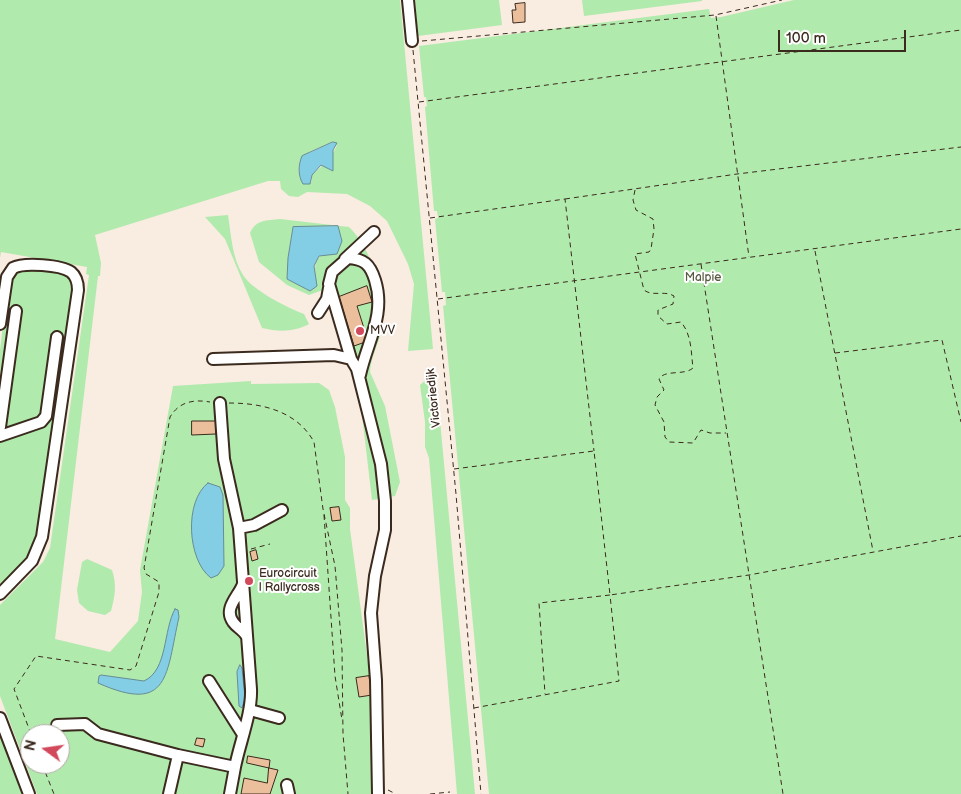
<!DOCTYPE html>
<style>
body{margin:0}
#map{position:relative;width:961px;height:794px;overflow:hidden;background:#f9ece1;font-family:"Balsamiq Sans",sans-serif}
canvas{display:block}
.north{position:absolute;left:20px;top:724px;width:50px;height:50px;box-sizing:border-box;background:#fff;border:1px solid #b1aaa5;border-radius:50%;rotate:284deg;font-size:14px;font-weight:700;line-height:20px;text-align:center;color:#3b2a1e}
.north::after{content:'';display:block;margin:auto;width:18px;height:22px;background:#d1495b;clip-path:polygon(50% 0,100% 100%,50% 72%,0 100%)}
.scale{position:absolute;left:778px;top:30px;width:128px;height:22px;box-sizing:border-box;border:2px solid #3b2a1e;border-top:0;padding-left:6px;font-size:15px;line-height:18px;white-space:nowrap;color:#3b2a1e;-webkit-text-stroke:4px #fff;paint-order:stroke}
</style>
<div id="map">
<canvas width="961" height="794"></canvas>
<div class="north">N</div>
<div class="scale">100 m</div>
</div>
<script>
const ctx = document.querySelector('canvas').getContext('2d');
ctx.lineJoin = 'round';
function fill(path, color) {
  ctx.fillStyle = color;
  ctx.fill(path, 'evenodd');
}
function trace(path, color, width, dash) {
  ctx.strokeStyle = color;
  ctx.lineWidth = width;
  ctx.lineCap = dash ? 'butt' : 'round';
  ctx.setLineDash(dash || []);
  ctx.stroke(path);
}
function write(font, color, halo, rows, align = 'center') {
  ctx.font = font + ' "Balsamiq Sans",sans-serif';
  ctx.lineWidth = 4;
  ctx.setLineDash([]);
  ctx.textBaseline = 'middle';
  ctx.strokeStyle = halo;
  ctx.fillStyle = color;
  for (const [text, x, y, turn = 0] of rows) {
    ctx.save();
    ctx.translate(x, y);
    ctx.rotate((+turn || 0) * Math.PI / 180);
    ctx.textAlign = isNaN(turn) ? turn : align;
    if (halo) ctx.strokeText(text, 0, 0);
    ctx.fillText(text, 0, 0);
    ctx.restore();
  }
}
fill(new Path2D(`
 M0,0H400L433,349L408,351L414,284L408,264L387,221L370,206L347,194L307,192L298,197L289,196L281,189L280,181H268L95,235L101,263L100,276H98L55,639L110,652L138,621L142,592L140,570L173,386L251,381V384L319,383L329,390L335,407L345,457V500L350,508V529L368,663L372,668L376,794H37L0,696V605L43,562L50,548L89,275L86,274L87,267L1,252L0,258ZM333,142L337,145L333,153V171L323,165L312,175L311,183L300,179L299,163L311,151ZM30,734H60V764H30Z
 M415,0H499L502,25L418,36Z
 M582,0H702V1L584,16Z
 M794,0H961V794H489L443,306L446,305L445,292H442L435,219L438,218L437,211H434L425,107L427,106L426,97H424L419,46L709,9L711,18L721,17Z
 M228,215C231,234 232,258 243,275C252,290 288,308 304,314L309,324C294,332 279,332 262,328L225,239L205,217Z
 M280,219L349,227C370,246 386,295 383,323C381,340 371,355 370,372L385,406L400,482L395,496L372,500L360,398L352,358L333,292L320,291L309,295L287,285L259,262L250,233C256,219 266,221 280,219ZM293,227H338L342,241C318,257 312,256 316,286L288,258Z
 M27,267L69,274L75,284L42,523L34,552L0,591V350L8,284L11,275Z
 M428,378H436L475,794H457L429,458L425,447V422L420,385Z
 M87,559L112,570C117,585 115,596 111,611L105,615L88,611L79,603L77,590L82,562Z
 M0,727L27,794H0Z`), '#b1eaad');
const water = new Path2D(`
 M333,142L337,143L333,150V171L321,165L312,175L310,184H303C298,176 298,165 302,156Z
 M338,226L342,241L337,254L319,256L314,266L317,286L310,291L287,279L288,258L293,227Z
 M208,483L220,487L223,495L224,566L218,575L211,578C187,560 184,501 208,483Z
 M175,609L178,610L179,617C166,674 170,715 98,683L99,676L101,675L144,681C168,670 163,630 175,609Z
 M240,665L242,668L245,698L242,708L239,706L237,672Z`);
fill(water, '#84cee5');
trace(water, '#678c95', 1);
const building = new Path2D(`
 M525,3V22L513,23L512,10H516L515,4Z
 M367,286L372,302L357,306L368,341L354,346L339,297Z
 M192,421H216V434L192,435Z
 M339,507L341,520L332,521L330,508Z
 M256,550L258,559L252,561L250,552Z
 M369,676L372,695L359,697L356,678Z
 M197,738L205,739L203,747L195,745Z
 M248,756L270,760L269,768L247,763Z
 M269,768L278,770L270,794H241L244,778L267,783Z`);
fill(building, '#ecbf9c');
trace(building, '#3b2a1e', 1);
const minor = new Path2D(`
 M408,0L412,41
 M345,259L374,232
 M318,313L327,299L329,288
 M0,324L7,277L13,268C24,262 61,265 71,272C77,277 78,283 78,290L42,537L32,561L0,594
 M213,359L334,355L351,359L357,369L381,464L385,501V530L375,576L371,613L376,680L378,794
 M351,359L329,284L332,272L348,258C364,259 370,264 375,280C386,315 367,342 360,375
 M220,403L224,459L239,528L251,689C252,713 240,742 235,767
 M0,427L16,311
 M0,436L41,422L46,416L57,337
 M239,528L254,525L282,510
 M243,584C239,596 223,608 233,622C237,628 244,630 247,637
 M209,681L242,733
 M250,710L279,718
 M0,718L29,794
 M57,725L85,724L98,734L178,755L169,794
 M178,755L235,767L230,794
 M287,785L289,794`);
trace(minor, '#3b2a1e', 14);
trace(new Path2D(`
 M716,16L749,257
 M422,41L715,15L782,0
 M413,50L456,494L481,794
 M419,102L961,30
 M635,190L633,200L636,210L653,219L654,229L651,249L649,252L635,254L644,290C653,297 664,290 674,296L673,304L658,310V316L667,324L681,322C692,335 691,353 693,368C684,376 665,369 659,379L664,390L657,397L655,405L664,422L665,437L669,442L693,443L701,430L710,433H726
 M565,199L737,174L961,147
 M430,218L565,199L594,451
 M815,251L873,551
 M701,264L783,794
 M438,299L961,229
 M835,353L942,340L961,422
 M229,403C262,403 297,411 314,442L323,509L335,566L342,650L343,734L348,794
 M454,469L594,451L610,595L749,575L961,536
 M324,515L335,676L342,720
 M251,549L270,544
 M474,708L619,681L610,595L539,603L545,694
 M31,734L14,689L36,656L130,670L136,666L159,592V582L146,574L144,568L170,417C179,402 193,399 210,402
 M42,764L54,794
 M388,790L396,794
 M430,794L450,792`), '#3b2a1e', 1, [5, 4]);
trace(minor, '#fff', 10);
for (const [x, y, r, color] of [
 [360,331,5,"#d1495b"],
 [249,581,5,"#d1495b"]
]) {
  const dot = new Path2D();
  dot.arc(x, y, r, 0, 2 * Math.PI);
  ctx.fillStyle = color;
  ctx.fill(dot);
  trace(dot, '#fff', 2);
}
write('12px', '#585a42', '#fff', [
 ["Malpie",703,278]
]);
write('12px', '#3b2a1e', '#fff', [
 ["MVV",370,331],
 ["Eurocircuit",259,574],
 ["| Rallycross",259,588]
], 'left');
write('12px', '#3b2a1e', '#fff', [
 ["Victoriedijk",434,398,-96]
]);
</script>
